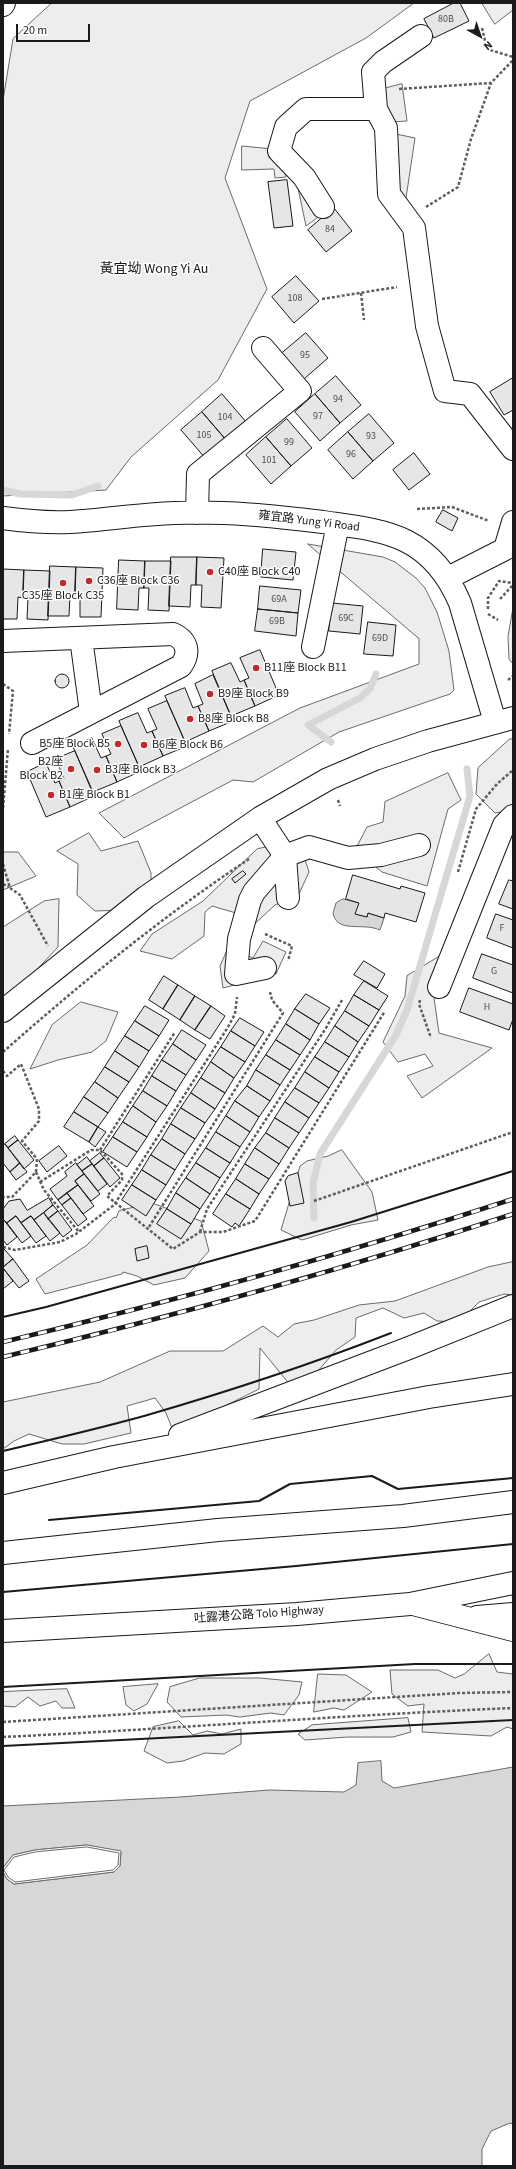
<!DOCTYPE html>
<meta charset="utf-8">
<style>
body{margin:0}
#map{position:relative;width:516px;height:2169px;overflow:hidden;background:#fff;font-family:"Source Sans 3",sans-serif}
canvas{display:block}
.frame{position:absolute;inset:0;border:4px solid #1a1a1a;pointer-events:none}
.north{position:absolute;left:460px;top:16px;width:40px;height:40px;-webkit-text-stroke:3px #fff;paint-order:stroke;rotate:140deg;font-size:11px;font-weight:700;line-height:16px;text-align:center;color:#1a1a1a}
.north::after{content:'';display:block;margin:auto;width:14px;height:18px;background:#1a1a1a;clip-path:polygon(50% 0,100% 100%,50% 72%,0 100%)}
.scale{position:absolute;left:16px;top:24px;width:74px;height:18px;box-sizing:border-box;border:2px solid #1a1a1a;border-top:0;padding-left:5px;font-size:12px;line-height:14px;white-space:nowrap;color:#1a1a1a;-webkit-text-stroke:3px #fff;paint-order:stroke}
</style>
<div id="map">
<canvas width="516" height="2169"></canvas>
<div class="frame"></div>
<div class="north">N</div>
<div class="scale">20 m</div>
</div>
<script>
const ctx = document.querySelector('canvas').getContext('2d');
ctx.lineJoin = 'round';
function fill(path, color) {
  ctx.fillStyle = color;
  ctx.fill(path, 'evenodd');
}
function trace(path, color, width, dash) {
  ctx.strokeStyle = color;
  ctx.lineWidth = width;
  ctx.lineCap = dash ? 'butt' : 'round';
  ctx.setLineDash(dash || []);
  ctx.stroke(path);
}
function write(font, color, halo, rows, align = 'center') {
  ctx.font = font + ' "Source Sans 3","Noto Sans TC",sans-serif';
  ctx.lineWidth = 3;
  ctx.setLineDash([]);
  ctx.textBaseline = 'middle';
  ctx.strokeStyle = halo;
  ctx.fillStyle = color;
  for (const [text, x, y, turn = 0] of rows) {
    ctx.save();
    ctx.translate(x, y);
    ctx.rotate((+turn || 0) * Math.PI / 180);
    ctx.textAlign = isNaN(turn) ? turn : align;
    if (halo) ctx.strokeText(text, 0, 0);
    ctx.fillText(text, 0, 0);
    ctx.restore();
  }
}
const built = new Path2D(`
 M52,3H414L366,38L250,101L225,178L267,289L218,380L131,457L106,490L3,496V100L13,39Z
 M482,3H513V10L495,24Z
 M402,84L407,121L391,122L383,110V89Z
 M396,134L415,138L406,198L398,197Z
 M242,146L293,151L285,167L286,177L275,178L274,169L242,170Z
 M309,179L332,207L306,226L298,188Z
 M308,544L383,557L395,562L416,578L425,588L437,612L449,651L454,690L450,694L339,732L253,782L233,780L124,838L99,813L300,708L419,664V639Z
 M513,608V664L509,659L508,637Z
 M510,739H513V810L495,813L476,794L478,768Z
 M448,773L461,800L448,809L427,886L382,872L355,850L367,827L383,822L385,802Z
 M89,833L101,851L138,841L151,873V888L126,910L95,911L77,895L78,864L57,851Z
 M286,843L301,847L309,872L298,896L275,905L249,929L242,953L253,958L263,941L286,952L276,974L223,988L220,966L231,941L236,913L212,906L205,912L204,936L172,959L140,951L152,934L203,901L257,849Z
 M3,852H18L36,876L3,890Z
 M59,899L58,947L3,1006V927L44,901Z
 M442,955L446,985L434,998L439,1033L492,1048L422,1098L407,1076L433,1066L425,1054L398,1062L383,1042L405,996L407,976Z
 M81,1002L118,1012L106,1041L92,1052L58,1060L30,1069L52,1025Z
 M342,1150L372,1192L378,1220L351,1225L302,1240L281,1230L300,1166L307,1161L328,1156Z
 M152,1203L201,1221L209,1251L185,1278L154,1285L137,1276L123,1272L122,1274L45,1294L36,1279L87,1245L114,1217L116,1218L119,1211Z
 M513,1262V1295L504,1294L479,1302L459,1322L437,1321L424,1313L404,1318L383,1308L356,1318L355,1337L336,1350L318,1371L295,1391L260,1348L259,1389L181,1428H172L166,1413L155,1398L127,1406L131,1433L84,1444H62L29,1434L14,1441L3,1449V1402L100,1382L170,1351H223L263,1326L278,1337L294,1324L314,1320L359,1305L395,1301L488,1267Z
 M489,1654L497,1672L513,1674V1729L507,1727L491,1736L422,1732L424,1704L408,1706L392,1694L390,1670H438L455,1678L464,1674Z
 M318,1674L346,1675L372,1692L344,1710L334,1708L314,1712Z
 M200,1678H260L302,1682L299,1695L284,1715L271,1713L240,1717L226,1715L181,1717L167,1702L170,1687Z
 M158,1684L147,1704L134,1711L126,1705L123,1687Z
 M67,1689L75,1708H62L56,1701L40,1706L28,1697L15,1707L3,1706V1692Z
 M408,1718L411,1732L393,1737H348L305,1740L298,1734L312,1725Z
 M179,1721L193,1735L207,1731L222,1734L241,1729V1744L224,1754L205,1753L183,1761L167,1763L144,1751L153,1727Z`);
fill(built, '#ededed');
trace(built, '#6a6a6a', 1);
const water = new Path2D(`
 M343,899L359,903L356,914L367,917L368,913L384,918L380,930C362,922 337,934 333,913L336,903Z
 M381,1761L382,1781L394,1788L513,1767V2124L510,2123L491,2131L482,2149V2166H3V1872L7,1879L14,1884L114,1872L120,1866L121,1852L87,1845L35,1850L13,1855L3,1868V1806L180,1797L269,1790L344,1792L356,1785L358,1763Z`);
fill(water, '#d7d7d7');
trace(water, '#6a6a6a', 1);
const pier = new Path2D(`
 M87,1845L121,1851L120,1866L114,1872L14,1884L7,1879L3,1872V1868L13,1855L35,1850ZM87,1847L119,1853L118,1865L113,1870L15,1882L8,1877L4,1870L14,1857L35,1852Z`);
fill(pier, '#fff');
trace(pier, '#6a6a6a', 1);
trace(new Path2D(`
 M3,490L20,494L72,495L98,486
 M331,742L308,725L360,698L370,689L376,674
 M314,1218L313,1183L320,1154L396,1035L407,1010L470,796L467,769`), '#d7d7d7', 7);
const building = new Path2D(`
 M454,3H460L469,21L434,38L424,19Z
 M287,180L293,226L274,228L268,182Z
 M334,208L352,231L326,252L308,230Z
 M296,276L319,301L294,323L272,297Z
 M306,333L328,358L304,379L281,354Z
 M336,376L361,405L340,423L315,394Z
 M513,378V410L504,415L490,392Z
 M222,394L247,423L227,441L202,412Z
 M315,394L340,423L320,441L295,412Z
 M202,412L227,441L206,459L181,430Z
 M369,414L394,443L373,461L348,432Z
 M287,419L312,448L291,466L266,437Z
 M348,432L373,461L353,479L328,450Z
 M266,437L291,466L271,484L246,455Z
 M414,453L430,474L409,490L393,470Z
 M443,510L458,518L452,531L436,522Z
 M263,549L296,552L293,580L261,577Z
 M171,557H197L196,585H191L190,607L169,606Z
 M197,557L224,558L221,608L201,607L202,585H196Z
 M119,560L145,561L144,588H139L138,610L117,609Z
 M145,561H171L169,611L148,610L149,588H144Z
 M50,566L76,567L75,595H70L69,616H48Z
 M76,567L103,568L101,617H80V595H75Z
 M3,569L24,570L23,598L18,597L17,619H3Z
 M24,570L50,571L48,620L27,619L28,598H23Z
 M260,586L301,590L298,613L258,609Z
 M332,603L363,606L360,634L329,631Z
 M258,609L298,613L296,636L255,631Z
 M368,622L396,625L393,656L364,654Z
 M260,650L279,695L255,706L244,680L249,678L240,658Z
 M231,663L240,682L244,680L255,706L231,716L212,671Z
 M55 681a7 7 0 1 1 14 0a7 7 0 1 1-14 0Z
 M213,675L233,721L209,731L198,706L203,704L195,684Z
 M185,688L193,708L198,706L209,731L185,742L165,696Z
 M167,701L187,746L163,756L152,731L157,729L148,709Z
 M138,713L147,733L152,731L163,756L139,767L119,721Z
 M121,726L141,771L117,782L106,756L111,754L102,734Z
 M92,738L101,758L106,756L117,782L93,792L73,747Z
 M75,751L94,796L70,807L59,781L64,779L56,759Z
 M46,763L55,783L59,781L70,807L46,817L27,772Z
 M243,871L246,874L235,883L232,879Z
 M353,875L400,889L401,886L425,893L416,922L385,913L384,918L368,913L367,917L355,914L359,903L346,899Z
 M509,880L513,881V909L499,904Z
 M496,914L513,920V948L487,938Z
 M482,954L513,965V993L473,978Z
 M364,961L385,974L377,988L354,975Z
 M164,976L178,985L163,1009L149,1000Z
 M364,981L388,996L379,1010L354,995Z
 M178,985L195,996L180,1020L163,1009Z
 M469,988L513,1004V1019L509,1030L460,1012Z
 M306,994L330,1008L319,1024L295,1009Z
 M354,995L379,1010L369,1026L345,1011Z
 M195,996L211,1006L195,1030L180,1020Z
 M145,1006L169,1020L159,1036L135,1021Z
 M211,1006L225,1016L210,1039L195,1030Z
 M295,1009L319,1024L310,1040L286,1024Z
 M345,1011L369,1026L358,1042L335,1026Z
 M240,1018L264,1032L255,1046L231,1031Z
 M135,1021L159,1036L149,1051L125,1036Z
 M286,1024L310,1040L300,1055L276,1040Z
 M335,1026L358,1042L349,1057L325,1042Z
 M182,1030L206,1045L196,1060L173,1044Z
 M231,1031L255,1046L245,1062L221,1047Z
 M125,1036L149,1051L139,1067L115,1051Z
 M276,1040L300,1055L290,1070L266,1055Z
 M325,1042L349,1057L339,1072L315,1057Z
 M173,1044L196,1060L186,1075L162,1060Z
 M221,1047L245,1062L234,1078L211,1062Z
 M115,1051L139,1067L129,1082L105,1067Z
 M266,1055L290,1070L280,1085L256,1070Z
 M315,1057L339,1072L329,1088L305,1072Z
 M162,1060L186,1075L176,1091L152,1076Z
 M211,1062L234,1078L225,1093L201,1078Z
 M105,1067L129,1082L118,1098L95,1082Z
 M256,1070L280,1085L270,1101L247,1086Z
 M305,1072L329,1088L319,1103L295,1088Z
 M152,1076L176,1091L167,1106L143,1091Z
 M201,1078L225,1093L215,1109L191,1093Z
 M95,1082L118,1098L108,1113L84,1097Z
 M247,1086L270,1101L259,1117L235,1101Z
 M295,1088L319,1103L309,1118L285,1102Z
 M143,1091L167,1106L156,1122L133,1106Z
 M191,1093L215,1109L205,1123L181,1108Z
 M84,1097L108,1113L98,1127L74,1112Z
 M235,1101L259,1117L250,1132L226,1116Z
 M285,1102L309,1118L299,1133L275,1118Z
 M133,1106L156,1122L147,1137L123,1122Z
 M181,1108L205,1123L195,1139L171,1124Z
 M74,1112L98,1127L89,1142L64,1127Z
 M226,1116L250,1132L240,1147L216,1132Z
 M275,1118L299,1133L289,1148L266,1133Z
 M123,1122L147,1137L137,1152L113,1137Z
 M171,1124L195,1139L185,1154L162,1139Z
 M98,1127L106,1132L95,1147L89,1142Z
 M216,1132L240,1147L230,1163L206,1148Z
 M266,1133L289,1148L279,1164L255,1148Z
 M15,1136L18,1140L8,1148L5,1144Z
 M113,1137L137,1152L127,1167L103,1152Z
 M162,1139L185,1154L175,1170L151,1155Z
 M18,1140L34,1160L24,1169L8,1148Z
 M5,1144L20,1163L10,1172L3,1163V1146Z
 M59,1146L67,1156L47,1172L39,1161Z
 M206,1148L230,1163L220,1178L196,1163Z
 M255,1148L279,1164L269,1179L245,1164Z
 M100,1153L104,1158L94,1166L90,1161Z
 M151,1155L175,1170L166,1185L142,1170Z
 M87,1157L92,1164L82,1171L77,1165Z
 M104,1158L120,1178L110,1187L94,1166Z
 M20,1163L27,1172L16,1180L10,1172Z
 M76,1163L84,1174L75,1181L78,1185L58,1200L50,1189L67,1176L65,1172Z
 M196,1163L220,1178L210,1194L186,1178Z
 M92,1164L107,1184L98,1191L82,1171Z
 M245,1164L269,1179L259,1194L236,1179Z
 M142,1170L166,1185L156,1200L132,1185Z
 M298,1173L304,1203L290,1206L285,1181L288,1176Z
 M84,1174L100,1194L91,1201L75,1181Z
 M186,1178L210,1194L200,1209L176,1193Z
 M236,1179L259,1194L250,1209L226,1194Z
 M78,1185L94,1206L83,1214L67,1193Z
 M132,1185L156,1200L146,1216L122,1200Z
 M67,1193L71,1198L62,1205L58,1200Z
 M176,1193L200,1209L191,1224L167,1209Z
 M226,1194L250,1209L239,1226L235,1223L232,1227L213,1214Z
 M49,1198L53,1205L34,1220L31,1216L21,1223L16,1216L7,1223L3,1219V1209L9,1201L20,1199L27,1210Z
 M71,1198L87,1219L78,1226L62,1205Z
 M53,1205L58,1211L48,1219L44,1213Z
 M167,1209L191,1224L181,1239L157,1224Z
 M58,1211L72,1230L63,1237L48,1219Z
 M44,1213L60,1233L50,1241L34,1220Z
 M16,1216L31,1236L22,1243L7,1223Z
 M31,1216L46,1236L36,1243L21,1223Z
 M3,1219L17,1237L7,1245L3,1240Z
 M147,1246L149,1258L137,1261L135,1249Z
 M4,1249L13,1259L3,1267V1250Z
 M13,1259L29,1281L19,1288L3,1268Z
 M3,1268L13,1281L3,1289Z`);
fill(building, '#e6e6e6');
trace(building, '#1a1a1a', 1);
const minor = new Path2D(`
 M3,5L4,3
 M376,109L373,72L383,62L421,36
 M323,207L304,177L279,151L286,127L306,109H376L386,128L389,194L414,228L427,326L445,391L470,394L513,449
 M197,513L198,474L300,391L263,348
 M3,518C25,521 47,523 70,522C105,520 140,514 175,513C225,511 274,516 323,522C350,526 382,529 406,541C432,554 449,577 460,603L495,722
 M448,578L505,549L513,522
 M81,638L91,712
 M3,641L173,634C188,641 190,653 181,666L32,743
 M313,647L338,524
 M285,856L288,898
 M265,968L236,974L239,939L250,900L254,892L285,856L309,847L348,858L381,855L419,845
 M439,987L504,825L513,816`);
const major = new Path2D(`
 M260,818L285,856
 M3,1011L146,897L260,818L328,779L375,759L428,741L513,718`);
const highway = new Path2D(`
 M180,1435L409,1348L513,1306
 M3,1483L114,1457L429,1397L513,1384
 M3,1553L218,1530L403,1516L513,1502
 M413,1604L513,1630
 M477,1617L513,1614
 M3,1631L297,1614L410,1604L513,1583`);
trace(minor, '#1a1a1a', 24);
trace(major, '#1a1a1a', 24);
trace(highway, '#1a1a1a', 24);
trace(new Path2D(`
 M482,28L487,49L513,57
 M399,89L491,83L513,60
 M426,207L458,187L471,139L491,83
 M361,293L364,320
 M322,299L397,287
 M417,509L452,507L489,521
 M500,599L513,585
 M488,609V598L499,581L513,583
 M488,614L498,620
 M508,680L513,676
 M3,684L13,691L9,734
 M338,800L340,806
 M3,808L8,749
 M3,864L10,888L20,895L48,946
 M458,872L476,809L497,784L513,770
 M3,884L9,887
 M265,934L292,946L288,961
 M420,1000L419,1004L431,1038
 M3,1052C81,983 162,917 249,859
 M3,1071L7,1076L21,1064L39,1109V1121L22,1141L37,1159L36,1172L12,1197H3
 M100,1150L175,1032
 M36,1172L44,1190L79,1232
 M40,1182L91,1150H100L122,1174V1180L107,1196L173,1249L200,1232H223L255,1221L385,1011
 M314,1201L513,1132
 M149,1227L283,1013L272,1000L270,992
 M200,1232L207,1209L326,1028L342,1000
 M3,1247L15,1250L60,1242L76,1234L114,1205L228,1027L235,1014L237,997
 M3,1722L459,1693L513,1692
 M3,1737C173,1729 343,1715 513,1708`), '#5f5f5f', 2.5, [3, 2]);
trace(minor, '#fff', 22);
trace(major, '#fff', 22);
trace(highway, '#fff', 22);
const rail = new Path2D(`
 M3,1342C175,1301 345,1254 513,1199
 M3,1357C175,1316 345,1269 513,1214`);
trace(rail, '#1a1a1a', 4.5);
trace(rail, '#fff', 3, [9]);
trace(new Path2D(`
 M3,1317L46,1307L351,1222L513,1171
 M3,1451C50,1440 97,1429 144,1416C227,1392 309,1365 391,1333
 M49,1520L259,1501L290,1484L372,1476L398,1489L513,1478
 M3,1592L296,1566L513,1544
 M3,1687L415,1664H513
 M3,1746L513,1720`), '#1a1a1a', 2);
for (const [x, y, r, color] of [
 [210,572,4,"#c62828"],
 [89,581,4,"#c62828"],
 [63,583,4,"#c62828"],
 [256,668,4,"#c62828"],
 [210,694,4,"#c62828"],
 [190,719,4,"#c62828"],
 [118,744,4,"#c62828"],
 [144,745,4,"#c62828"],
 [71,769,4,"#c62828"],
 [97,770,4,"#c62828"],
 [51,795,4,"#c62828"]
]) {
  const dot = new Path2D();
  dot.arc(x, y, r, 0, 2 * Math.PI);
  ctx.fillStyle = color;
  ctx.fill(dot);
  trace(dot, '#fff', 1.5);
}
write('10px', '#4d4d4d', null, [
 ["80B",446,20],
 ["84",330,230],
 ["108",295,299],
 ["95",305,356],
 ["94",338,400],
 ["97",318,417],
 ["104",225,418],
 ["105",204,436],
 ["93",371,437],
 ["99",289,443],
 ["96",351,455],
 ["101",269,461],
 ["69A",279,600],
 ["69C",346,619],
 ["69B",277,622],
 ["69D",380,639],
 ["F",502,929],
 ["G",494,972],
 ["H",487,1008]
]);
write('12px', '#1a1a1a', '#fff', [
 ["雍宜路 Yung Yi Road",309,522,7],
 ["吐露港公路 Tolo Highway",259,1615,-4]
]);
write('12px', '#1a1a1a', '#fff', [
 ["C40座 Block C40",218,572],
 ["C36座 Block C36",97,581],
 ["C35座 Block C35",63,596,"center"],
 ["B11座 Block B11",264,668],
 ["B9座 Block B9",218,694],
 ["B8座 Block B8",198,719],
 ["B5座 Block B5",110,744,"right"],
 ["B6座 Block B6",152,745],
 ["B2座",63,762,"right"],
 ["Block B2",63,776,"right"],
 ["B3座 Block B3",105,770],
 ["B1座 Block B1",59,795]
], 'left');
write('14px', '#1a1a1a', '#fff', [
 ["黃宜坳 Wong Yi Au",154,270]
]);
</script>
